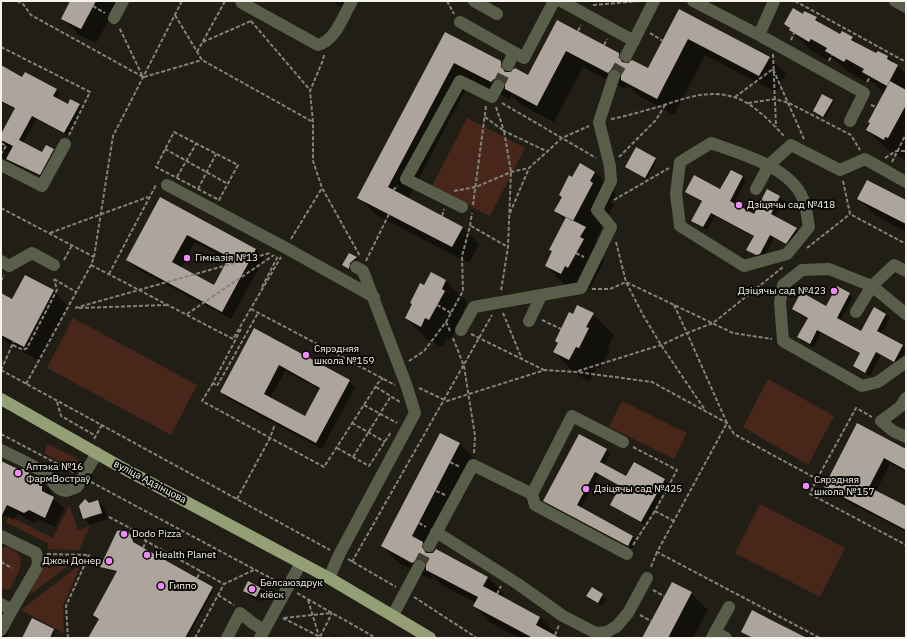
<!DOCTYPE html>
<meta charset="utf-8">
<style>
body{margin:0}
#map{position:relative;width:907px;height:639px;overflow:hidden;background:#211e15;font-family:"IBM Plex Sans",sans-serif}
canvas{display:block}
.frame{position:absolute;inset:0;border:2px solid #f5f3ec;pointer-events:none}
</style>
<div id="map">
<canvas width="907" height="639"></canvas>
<div class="frame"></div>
</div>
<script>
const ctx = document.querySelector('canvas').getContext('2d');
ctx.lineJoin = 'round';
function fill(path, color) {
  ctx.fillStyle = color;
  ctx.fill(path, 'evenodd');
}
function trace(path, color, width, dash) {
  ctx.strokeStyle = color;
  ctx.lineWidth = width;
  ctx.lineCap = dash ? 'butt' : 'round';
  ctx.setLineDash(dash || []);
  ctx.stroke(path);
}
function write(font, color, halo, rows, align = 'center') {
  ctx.font = font + ' "IBM Plex Sans",sans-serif';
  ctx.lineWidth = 4;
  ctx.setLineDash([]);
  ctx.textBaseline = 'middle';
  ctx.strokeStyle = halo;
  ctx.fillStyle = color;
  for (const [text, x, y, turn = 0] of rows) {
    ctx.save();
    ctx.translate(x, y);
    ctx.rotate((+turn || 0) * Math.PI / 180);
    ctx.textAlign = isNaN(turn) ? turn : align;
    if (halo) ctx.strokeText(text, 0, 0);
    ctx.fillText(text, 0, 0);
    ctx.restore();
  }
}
fill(new Path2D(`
 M467,118L525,148L490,216L432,186Z
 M73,318L197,385L171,435L47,368Z
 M768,379L834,416L808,465L743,427Z
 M622,401L687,433L674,459L609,427Z
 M48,444L80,460C78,463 77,467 73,467C67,467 50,456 44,453Z
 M760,504L845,548L820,597L735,553Z
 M69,505L78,530L90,526L79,550L47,549L49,544L6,522L9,516L53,538Z
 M5,546C31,555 19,571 10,589L7,590L1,588V549Z
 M41,557H80L28,596L43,566Z
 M81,564L63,606L64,633L21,610Z`), '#48271a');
fill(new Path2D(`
 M72,1H119L96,43L78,34L62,18Z
 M331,1H348L344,8Z
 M680,11L769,57L786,74L776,92L705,55L674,115L639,96L628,86L625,89L583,67L554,122L523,106L512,96L509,99L471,79L408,199L462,227L479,244L469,263L375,214L359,198L445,33L501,62L511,72L528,76L557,21L619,54L629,63L649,69Z
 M803,15L816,18L824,26L841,35L852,38L859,45L877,55L888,57L906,74L905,160L889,151L867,130L884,94L874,83L867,80L866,82L848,72L838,63L832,59L831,62L811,51L785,24Z
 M1,66L23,78L57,90L60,93L57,99L68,106L79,105L83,109L68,136L36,119L23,143L42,153L53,150L57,154L44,178L9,162L5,161L1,163V131L3,132L15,109L1,102Z
 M832,101L834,102L825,118L816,113Z
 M655,159L657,160L647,179L626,167Z
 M731,171L742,177L746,181L734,204L754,215L779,197L783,201L775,217L796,229L800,233L790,247L774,238L764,257L760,258L751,253L747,250L754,237L715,216L707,230L696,224L692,220L702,202L690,195L686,191L721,190Z
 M595,172L616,194L611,202L614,205L596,239L606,249L602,258L604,261L590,288L586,286L582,295L567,287L546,266L553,252L550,250L566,221L555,211L573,178Z
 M160,198L256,249L264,258L231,319L135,268L127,260ZM195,242L228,260L214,286L181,268Z
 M858,198L906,201V232L875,215Z
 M350,254L358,259L351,265L350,270L345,266Z
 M431,273L446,281L467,302L463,311L465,313L450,340L447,338L442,347L427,339L406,318Z
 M53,291L68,306L40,361L12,346L1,336V294L13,300Z
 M849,294L853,298L840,321L861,332L874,308L886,314L890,318L881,334L903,346L906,349L898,365L881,355L870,376L858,370L854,366L861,354L821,333L814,347L802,341L799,337L808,319L797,313L793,309L827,307Z
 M593,314L614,335L607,348L610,350L600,369L597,367L590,381L575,373L554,352L558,343L556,341L573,315Z
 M254,330L349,381L355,387L322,449L227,398L221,392ZM285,371L321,390L306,417L270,398Z
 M858,425L906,450V472L890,464L876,491L906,507V532L831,493L825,487Z
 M441,434L460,444L476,461L429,550L433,553L488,577L504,594L502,598L540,617L556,634L555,636L558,638H520L491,623L474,606L476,603L443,586L433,576L430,579L399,563L382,546Z
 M579,435L606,450L610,454L604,465L627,478L664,480L668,483L645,525L615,508L611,504L621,487L599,475L581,508L633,537L637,541L632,549L548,504L544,500Z
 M1,462L40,481L51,491V497L64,508L55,527L40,520L34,523L17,514L14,520L1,514Z
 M98,501L104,507L108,519L90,525L84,519L80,506Z
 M127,532L134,539V544L214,589L187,638H89L100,619L118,572L102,568L101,567Z
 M260,588L266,594L262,602L251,597L245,591Z
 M592,589L606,599L602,606L588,596Z
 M691,593L708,610L693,638H643Z
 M33,619L54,630L55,632L52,638H24Z
 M1,622L9,631L6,638H1Z
 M335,635L340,638H333Z`), '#0007');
fill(new Path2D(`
 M70,1H96L81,29L61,19Z
 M793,8L803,14L804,11L817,17L815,20L840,34L842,31L853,37L851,40L876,53L878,51L888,56L887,59L898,65L887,86L862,72L864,69L846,59L844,62L825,51L827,48L811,39L809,42L789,30L790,28L784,24Z
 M679,9L770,57L759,76L688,39L657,99L621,80V74L617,69H612L608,73L566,51L537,106L505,89V82L501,79H494L491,82L454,63L388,187L463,227L452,247L357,198L445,32L501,61V66L505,72H509L515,68L528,75L557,20L619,53V57L622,62L627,63L632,60L648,68Z
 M1,65L22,77L25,72L57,89L53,96L68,104L70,99L80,104L64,133L32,116L19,140L42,152L46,145L54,149L40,175L6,159L13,146L1,140V134L15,108L1,101Z
 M890,81L906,90V105L888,138L885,137L884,140L866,130L870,123L868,122Z
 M822,94L833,100L823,117L813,111Z
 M636,147L656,158L645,178L625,167Z
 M580,163L595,172L590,181L593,183L573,221L554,211L562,197L559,195L569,175L572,177Z
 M731,170L743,176L730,201L754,214L767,189L780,196L771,214L797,228L786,244L770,235L760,254L756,255L746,250L754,236L711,213L703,227L691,221L702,201L685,192L694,175L720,189Z
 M867,180L906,200V224L857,199Z
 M160,197L256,249L222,312L126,260ZM187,235L229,257L214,285L172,262Z
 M566,217L586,227L580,237L584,239L568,268L565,266L561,274L545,266L552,251L549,250Z
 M349,253L357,257L350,263L349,269L342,265Z
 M431,272L446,280L442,289L445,291L429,320L425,318L421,327L405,318L412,304L410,303L420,283L424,285Z
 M25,275L54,290L24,347L1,335V293L12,299Z
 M837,286L850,293L837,318L861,331L874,307L886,314L877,331L903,345L895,360L894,362L876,352L865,373L853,366L860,353L817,330L810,344L797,337L808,318L792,309L801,292L826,306Z
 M577,305L594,313L586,327L589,328L579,348L576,347L569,360L553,352L558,343L555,341L569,312L573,314Z
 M254,328L350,380L316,443L220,392ZM279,365L320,388L305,416L264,394Z
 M857,423L906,449V470L884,458L869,487L906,506V530L824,487Z
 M440,433L460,443L412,536L423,542L422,547L426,553H433L436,549L488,577L483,586L540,617L536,625L560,638H533L473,606L478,597L426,570V565L423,560L418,559L412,563L381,546Z
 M579,434L607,449L600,462L626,476L634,462L665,479L641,522L610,505L620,486L595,472L577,505L633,536L628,546L543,501Z
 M1,461L20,470L23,469L42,481V491L54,497L45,518L29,510L24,513L7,505L1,517Z
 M85,499L89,503L98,500L102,513L83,519L79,506Z
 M122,530L128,532L132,536L133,542L213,587L185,638H88L99,619L93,615L117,571L100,567L117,531Z
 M248,581L261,588L256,597L243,591Z
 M672,582L692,592L668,638H642Z
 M592,587L603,594L598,603L586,596Z
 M752,610L773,621L807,638H753L741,632Z
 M32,618L54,629L50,638H22Z`), '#ada49b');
trace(new Path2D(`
 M614,76L626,56
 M498,86L508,65
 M419,566L429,546`), '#413e35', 12, [12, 6]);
trace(new Path2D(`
 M17,1L23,4L31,15L143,77L119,27
 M447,1L454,14
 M795,1L906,62
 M593,5L640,1
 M93,6L105,13
 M175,15L202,60L313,122
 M251,21L310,90
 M578,31L581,25
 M650,33L663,41
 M791,40L794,33
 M203,42L251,21
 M604,45L607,39
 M1,47L90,92L69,135
 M197,52L225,1
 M773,54L776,127
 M324,55L323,60L310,91L313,122V161L322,188L360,256
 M829,61L832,55
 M144,77L202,60
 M867,82L870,77
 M735,97L773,69L804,139
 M502,103L596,158
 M748,103L775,99L789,103L851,135L860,150
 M871,105L876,107
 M496,107L504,131L546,151
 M485,117L504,131L511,172L508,247L501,291
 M611,119C627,116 643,111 658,107C683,99 707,89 733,97C751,101 772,123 784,136
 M174,132L238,165L219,200L156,167Z
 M1,143L6,146L1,154
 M165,149L228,184
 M619,157L656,120L665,105
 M885,158L896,151H906
 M892,162L906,134
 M177,177L196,144
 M843,181L850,214L906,244
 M198,189L216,154
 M393,190L398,186
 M454,191L476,187L511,172L529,168
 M614,200L669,168
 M473,205L486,106
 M1,208L94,257
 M510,213L529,168L562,138L589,126
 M442,216L444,209
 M471,226L508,247
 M50,233L148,197
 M291,239L322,188
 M616,242L626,282L643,315L661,345L705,410
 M807,248L850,214
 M576,253L584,257
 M64,260L72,245
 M366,261L389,214
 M91,265L233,339L281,257
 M109,274L156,185
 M54,279L76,292
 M1,281L4,275
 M262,287L278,256
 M592,289H610L626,282L733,333L772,339
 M437,305L451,313
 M674,305L687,333L713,323L783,267
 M75,308L270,253
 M79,308L167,305
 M251,309L395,385
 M503,313L522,359
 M187,314L274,255
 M542,320L561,329
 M446,322L450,331
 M241,329L213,383L217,386L258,313
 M471,334L544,370
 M453,338L464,366L475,436L474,455
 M13,345L23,350L27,348L57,290L54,279
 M409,361L424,351L446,322L463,291L462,256L470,226L472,213
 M1,370L330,550
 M1,370L14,341
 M578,371L661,345L687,333L727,423L657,552L820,638
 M213,383L202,401L324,467L378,383L383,378
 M26,384L91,265L94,257L113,136L182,1
 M376,387L400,402
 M419,388L447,401L545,370L577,372L652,382L727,423L734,434L817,479L810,494L906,545
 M57,402L61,416L96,436
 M364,405L397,423
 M352,423L385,442
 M1,434L73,472
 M94,439L102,425
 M633,447L677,470L655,511L674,521
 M337,448L369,466L391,432
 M353,457L391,396
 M450,462L460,467
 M817,479L856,408L872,417
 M91,482L278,582
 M436,491L445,495
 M237,499L270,438L275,424
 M109,517L134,530L146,541L224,584
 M419,523L426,527
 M133,538L140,535
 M633,545L655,511
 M143,548L146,541
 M47,554L89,555L66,606L68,638
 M348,559L396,587
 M1,562L12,568
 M352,562L492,315
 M651,567L657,552
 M197,578L201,571
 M653,590L664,596
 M297,593L376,638
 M497,594L501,586
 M218,595L234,605
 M414,597L477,638
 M308,600L319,636
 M640,615L651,621
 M283,618L320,637L332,613
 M284,618L331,613
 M555,635L559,625
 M195,638L224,584L254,570`), '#85827a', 2, [4, 2]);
trace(new Path2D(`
 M241,1L242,3L318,45C336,40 343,16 352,1
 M474,1L497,14
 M561,1L634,41
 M693,1L759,35L864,93L850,121
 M895,1L906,7
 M114,18L123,1
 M460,22L524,58L554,1
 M759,35L774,1
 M626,56L654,1
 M508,65L514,52
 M711,143C741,154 791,167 803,199C807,208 807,218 809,227L787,254L744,266L680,226L676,194L680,162Z
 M1,165L42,186L65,144
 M167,185L286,248L374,297
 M756,189L769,165L791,145L840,170L865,159L906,182
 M462,207L406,179L460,81L492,97L498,86
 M1,261L9,266L32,253L54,265
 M856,312L872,286L894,265L906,271
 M906,314L872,286L829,269L802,270L783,285L780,302L783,341L862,386L878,382L906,362
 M529,321L541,296
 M461,330L474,307L581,288L611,227L597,210L611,181L610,166L599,122L614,76
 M906,398L900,407L881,421L893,431L906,437
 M623,442L572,416L532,494L535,505L627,554
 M1,450C15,457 30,463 43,472C52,478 54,489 66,491L77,487L97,453
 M436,532L518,584L563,616L596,633L607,632L617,626L628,613L647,578
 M1,536L36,553L38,561L37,567L12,610
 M429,546L473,465L532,494
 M329,578L339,555L415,413L407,387L363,271L356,267
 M1,604L12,610L1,630
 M393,615L419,566
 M715,632L729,607
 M227,638L240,613L254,624L264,630
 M260,638L301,563
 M712,638L715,632L726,638`), '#595e4b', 12);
trace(new Path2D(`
 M1,399L119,466L329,578L430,638`), '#959f76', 12);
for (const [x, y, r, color] of [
 [739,205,4,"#ef8bf7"],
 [187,258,4,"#ef8bf7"],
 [834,291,4,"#ef8bf7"],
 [306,355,4,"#ef8bf7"],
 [18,473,4,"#ef8bf7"],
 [806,486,4,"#ef8bf7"],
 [586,489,4,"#ef8bf7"],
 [124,534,4,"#ef8bf7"],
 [147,555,4,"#ef8bf7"],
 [109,561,4,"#ef8bf7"],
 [161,586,4,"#ef8bf7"],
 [252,589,4,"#ef8bf7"]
]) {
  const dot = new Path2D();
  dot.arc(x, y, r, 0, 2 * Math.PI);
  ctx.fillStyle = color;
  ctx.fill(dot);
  trace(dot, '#0a0805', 1.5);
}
write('10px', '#f5f3ec', '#0a0805', [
 ["Дзіцячы сад №418",747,205],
 ["Гімназія №13",195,258],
 ["Дзіцячы сад №423",826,291,"right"],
 ["Сярэдняя",314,349],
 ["школа №159",314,361],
 ["Аптэка №16",26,467],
 ["ФармВостраў",26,479],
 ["Сярэдняя",814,480],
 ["школа №157",814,492],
 ["Дзіцячы сад №425",594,489],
 ["Dodo Pizza",132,534],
 ["Health Planet",155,555],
 ["Джон Донер",101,561,"right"],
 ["Белсаюздрук",260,583],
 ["кіёск",260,595],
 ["Гиппо",169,586]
], 'left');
write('10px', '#f5f3ec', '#0a0805', [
 ["вуліца Адзінцова",150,482,28]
]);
</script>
